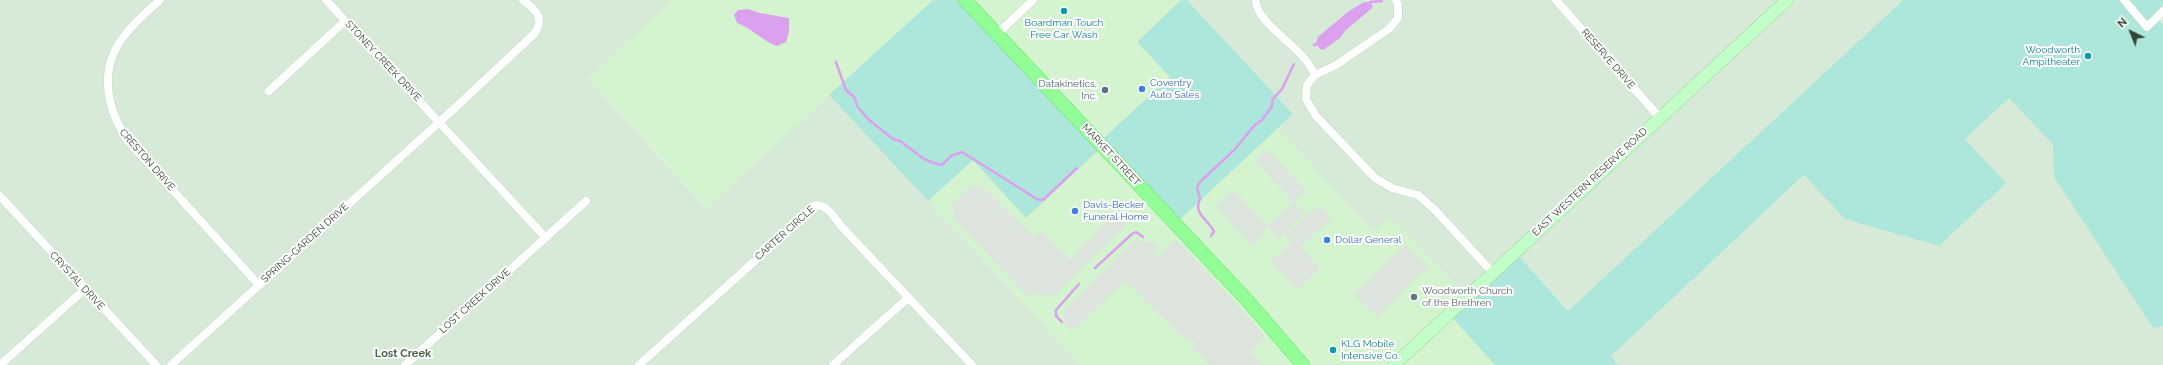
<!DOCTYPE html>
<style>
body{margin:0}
#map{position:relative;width:2163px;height:365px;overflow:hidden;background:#e5f2e5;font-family:Raleway,sans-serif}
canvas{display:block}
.north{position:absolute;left:2111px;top:12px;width:40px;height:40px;-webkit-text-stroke:3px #fff;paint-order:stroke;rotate:317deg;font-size:11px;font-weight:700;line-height:16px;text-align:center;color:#354434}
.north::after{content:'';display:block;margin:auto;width:14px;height:18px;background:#354434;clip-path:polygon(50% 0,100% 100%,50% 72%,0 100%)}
</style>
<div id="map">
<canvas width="2163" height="365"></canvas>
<div class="north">N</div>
</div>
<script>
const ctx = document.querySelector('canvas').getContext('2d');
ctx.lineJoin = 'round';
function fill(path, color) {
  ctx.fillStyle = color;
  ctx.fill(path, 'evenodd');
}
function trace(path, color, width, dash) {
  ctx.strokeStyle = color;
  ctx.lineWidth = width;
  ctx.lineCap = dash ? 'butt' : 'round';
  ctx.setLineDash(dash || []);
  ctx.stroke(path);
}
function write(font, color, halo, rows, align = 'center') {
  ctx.font = font + ' Raleway,sans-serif';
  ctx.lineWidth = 4;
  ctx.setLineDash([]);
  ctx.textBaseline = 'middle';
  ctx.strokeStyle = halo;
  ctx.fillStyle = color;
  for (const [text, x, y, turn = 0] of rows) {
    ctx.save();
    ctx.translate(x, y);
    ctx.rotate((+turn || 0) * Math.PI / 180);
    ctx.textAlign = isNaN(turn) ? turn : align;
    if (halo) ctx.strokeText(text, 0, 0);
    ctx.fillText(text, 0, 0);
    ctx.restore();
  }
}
fill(new Path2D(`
 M0,0H673L588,79L706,208L829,95L1081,365H0Z
 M1187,0H1903L1568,311L1515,252L1467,297L1390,218L1374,232L1277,129L1293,114Z
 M2009,97L2053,145L2054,177L2153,328L2163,326V365H1618L1610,356L1805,175L1846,219L1965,139Z`), '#d7ead7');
fill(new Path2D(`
 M673,0H933L707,208L588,78Z
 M965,0H1181L1137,42L1170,77L1098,142Z
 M1277,129L1374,232L1390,217L1467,297L1449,314L1495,365H1081L928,201L973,160L1103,146L1175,224Z`), '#d3f4cf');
fill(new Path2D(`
 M933,0H965L1099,142L1170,77L1137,42L1181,0H1187L1293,114L1175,224L1103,146L1026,218L973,160L928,201L829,95Z
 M1903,0H2163V11L2157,17L2163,24V326L2153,328L2054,177L2053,145L2009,98L1965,139L2006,183L1939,246L1845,219L1804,175L1611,356L1618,365H1495L1449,314L1515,252L1568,311Z`), '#ade6da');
fill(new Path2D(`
 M1267,149L1306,191L1294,202L1305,213L1279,238L1268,226L1253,246L1216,207L1233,190L1268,226L1293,202L1255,161Z
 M972,185L978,189L983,187L1034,237L1038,232H1042L1071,260L1115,213L1127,224L1052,298L1047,294L1043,296L1035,293L1030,299L952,217L955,210L950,206Z
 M1319,205L1332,218L1300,247L1320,268L1298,289L1271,261L1292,242L1285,235Z
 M1136,238L1141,242H1152L1158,249L1153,253L1158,257L1176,239L1266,337L1250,351L1262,365H1210L1192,347L1196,343L1190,337L1186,340L1125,281L1072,331L1066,324L1062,312Z
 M1406,245L1428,266L1377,317L1354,295Z`), '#dde3dd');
fill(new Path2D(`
 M1364,2H1370L1373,7L1345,31L1340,38L1323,50L1320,49L1316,43L1318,37L1349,11Z
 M748,9L760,13L789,18V32L786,42L777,46C762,41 752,28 737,23L734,15L738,10Z`), '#dba1ef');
trace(new Path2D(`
 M1370,2L1382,1
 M1314,45L1317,44
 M836,62L846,90L855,98L857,106L868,119L893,139L900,141L924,159L934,163L942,165L951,156L962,152L1037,199L1043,200L1077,168
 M1211,236L1214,231C1207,219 1193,213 1200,199L1197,188L1200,182L1235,149L1254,126L1262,120L1272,106V100L1282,89L1294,64
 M1095,268L1132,234L1136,232L1143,237
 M1062,322L1056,316V310L1079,284`), '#dba1ef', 2.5);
const street = new Path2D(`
 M160,0C148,11 135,22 125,35C98,68 106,108 128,141L259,285
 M326,0L545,237
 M1256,0C1254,18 1292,43 1303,57C1308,62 1312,69 1315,75
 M1396,0L1398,4V18L1389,29L1336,65L1315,75L1307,85L1306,99L1316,116L1375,178L1392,188L1418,195L1434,209L1493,273
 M1556,0L1660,118
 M2124,0L2147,27L2163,11
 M997,34L1033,0
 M269,91L345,21
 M0,196L156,365
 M0,365L85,289
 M171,365L456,107L535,33C545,17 535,9 523,0
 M405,365L586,201
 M639,365L797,223L810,208L816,205C829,206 834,217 841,226L972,365
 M833,365L908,298`);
const secondary = new Path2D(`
 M1394,365L1787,0`);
const primary = new Path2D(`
 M965,0L1247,300L1303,365`);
trace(street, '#c1d8c1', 9);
trace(secondary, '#97d59b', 13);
trace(primary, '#63e267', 14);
trace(street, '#fff', 8);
trace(secondary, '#c3fec9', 12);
trace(primary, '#93fd98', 13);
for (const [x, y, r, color] of [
 [1064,11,4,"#0f9aa8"],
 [2088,56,4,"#0f9aa8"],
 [1142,89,4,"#3f7fe0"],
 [1105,90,4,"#5c6f8a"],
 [1075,211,4,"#3f7fe0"],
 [1327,240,4,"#3f7fe0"],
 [1414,297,4,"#6b7280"],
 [1333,350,4,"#0f9aa8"]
]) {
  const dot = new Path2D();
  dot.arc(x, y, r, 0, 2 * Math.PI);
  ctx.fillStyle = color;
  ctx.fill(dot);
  trace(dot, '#fff', 1.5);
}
write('10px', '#0d838f', '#fff', [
 ["Boardman Touch",1064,23],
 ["Free Car Wash",1064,35],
 ["Woodworth",2080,50,"right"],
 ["Ampitheater",2080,62,"right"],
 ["KLG Mobile",1341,344,"left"],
 ["Intensive Co.",1341,356,"left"]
]);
write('10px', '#354434', '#fff', [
 ["RESERVE DRIVE",1608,59,49],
 ["STONEY CREEK DRIVE",383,61,47],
 ["MARKET STREET",1111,155,47],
 ["CRESTON DRIVE",147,160,49],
 ["EAST WESTERN RESERVE ROAD",1590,182,-43],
 ["CARTER CIRCLE",785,233,-42],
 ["SPRING-GARDEN DRIVE",305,243,-42],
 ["CRYSTAL DRIVE",77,281,47],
 ["LOST CREEK DRIVE",475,301,-42]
]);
write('10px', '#366cbe', '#fff', [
 ["Coventry",1150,83],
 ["Auto Sales",1150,95],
 ["Davis-Becker",1083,205],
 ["Funeral Home",1083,217],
 ["Dollar General",1335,240]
], 'left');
write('10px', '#4e5e75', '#fff', [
 ["Datakinetics,",1097,84],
 ["Inc.",1097,96]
], 'right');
write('10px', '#5b616d', '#fff', [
 ["Woodworth Church",1422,291],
 ["of the Brethren",1422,303]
], 'left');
write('bold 11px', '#4e674c', '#fff', [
 ["Lost Creek",403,354]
]);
</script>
